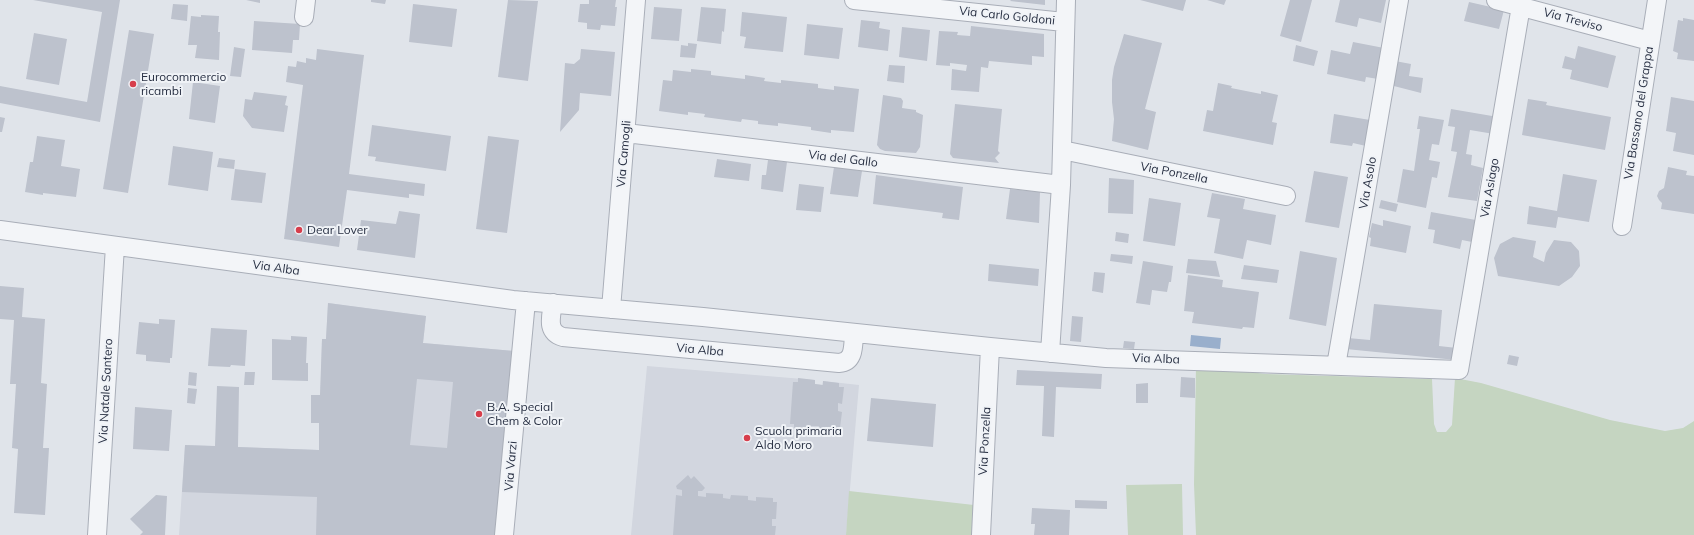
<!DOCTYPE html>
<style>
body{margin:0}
canvas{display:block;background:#e0e4ea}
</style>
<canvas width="1694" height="535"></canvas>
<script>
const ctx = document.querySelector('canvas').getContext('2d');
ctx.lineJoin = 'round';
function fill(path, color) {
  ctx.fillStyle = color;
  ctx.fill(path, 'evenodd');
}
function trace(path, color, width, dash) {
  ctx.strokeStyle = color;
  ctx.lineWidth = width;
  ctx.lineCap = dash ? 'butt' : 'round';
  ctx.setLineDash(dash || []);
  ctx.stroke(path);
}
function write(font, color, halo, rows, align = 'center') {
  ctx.font = font + ' Mulish,sans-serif';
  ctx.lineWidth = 4;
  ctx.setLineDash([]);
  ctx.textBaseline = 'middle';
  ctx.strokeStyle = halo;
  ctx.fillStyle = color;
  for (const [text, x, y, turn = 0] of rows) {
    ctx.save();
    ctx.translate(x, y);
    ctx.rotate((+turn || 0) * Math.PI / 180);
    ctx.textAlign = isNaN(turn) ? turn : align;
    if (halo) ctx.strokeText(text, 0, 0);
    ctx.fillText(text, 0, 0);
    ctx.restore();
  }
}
fill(new Path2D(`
 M328,303L426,316L423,343L514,351L497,535H179L185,445L319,450L322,339H326Z
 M647,366L815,380V384L822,385L823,381L859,385L846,535H631Z`), '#d2d6df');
fill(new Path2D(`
 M1196,366L1266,374L1432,379L1434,424L1437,432H1446L1452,425L1455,378L1481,383L1610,420L1665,431L1683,428L1694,421V535H1196L1194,484Z
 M1182,484L1183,535H1128L1126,485Z
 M849,491L974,505L973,535H846Z`), '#c5d5c1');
fill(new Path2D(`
 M1191,335L1221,338L1220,349L1190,346Z`), '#99afcc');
fill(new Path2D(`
 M33,0H120L100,122L0,103V86L87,102L102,12Z
 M246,0H260V3Z
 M371,0H386L385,4L371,2Z
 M508,0L538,1L528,81L498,77Z
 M589,0H616L615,7H617L615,26L601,25L600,30L587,29V23L578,22L580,4H589Z
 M1011,0H1045V5L1010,1Z
 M1140,0H1186L1183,11Z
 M1207,0H1226L1224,5Z
 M1290,0H1312L1301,42L1280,36Z
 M1340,0H1386L1381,23L1359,18L1357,27L1335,22Z
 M1469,2L1504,10L1499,29L1464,21Z
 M173,4L188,5L187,21L171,19Z
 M413,4L457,9L452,47L409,42Z
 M654,7L682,9L679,41L651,39Z
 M701,7L726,9L724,32L722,31L721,44L697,41Z
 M742,12L787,17L783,52L744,48L746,37L740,36Z
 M201,15L219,16L218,32H220L219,60L195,58L197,45H188L191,16L201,17Z
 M1683,18L1694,20V61L1677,59L1678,53L1673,51L1678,20L1683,21Z
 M861,20L880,22L879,28L890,30L888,51L858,47Z
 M254,21L300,24L299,40H293L292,53L252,50Z
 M807,24L843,28L839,59L804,55Z
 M971,26L1044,34V57L1032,56V65L989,61L988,68L981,67L979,92L951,90L952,69L966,71L967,65L950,63V66L936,65L939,31L958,32L957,35L970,36Z
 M902,27L930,30L927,61L899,57Z
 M129,30L154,34L128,193L103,189Z
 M34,33L67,39L59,85L26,79Z
 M1124,34L1162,43L1145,109L1156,112L1148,150L1112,141L1114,119L1112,102V80L1114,67Z
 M1353,42L1384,48L1378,79L1366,77L1365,82L1327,74L1331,50L1350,54Z
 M688,43L697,44L695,58L680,57L681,45L688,46Z
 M1296,45L1318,51L1314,66L1293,61Z
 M1578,46L1616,56L1608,88L1570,79L1572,70L1562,68L1565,56L1575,59Z
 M234,47L245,49L241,77L230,76Z
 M317,49L364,55L349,174L425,184L424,196L409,194V198L347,190L339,247L284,239L303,85L286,82L288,66L296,67L297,61L306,63V58L316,60Z
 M581,49L615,52L611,96L580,93L579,110L560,132L565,63L574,64L580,59Z
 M1395,61L1411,64L1409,76L1423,78L1421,93L1390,85Z
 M889,65L905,66L904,83L887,81Z
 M691,69L711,71V75L745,79V75L765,78L764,81L781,83V80L818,84V88L834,90V86L859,89L854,132L831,130V133L811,130V127L778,123V126L758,124V121L742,119L741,122L704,117L705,114L688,112V115L659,111L663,80L672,81L673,70L691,72Z
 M193,82L220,86L215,123L189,119Z
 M1218,83L1232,86L1231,88L1261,94V91L1278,95L1272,122L1277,123L1273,145L1203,131L1207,110L1213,111Z
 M254,92L287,96L285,105L288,106L284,132L252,128L243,116L245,99L252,100Z
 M883,95L901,98L903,101L902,108L916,110V112L923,115L920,147L916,153L885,151L880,149L877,145Z
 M1671,97L1694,101V155L1673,151L1676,133L1666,131Z
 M1528,99L1547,102L1546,105L1611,117L1605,150L1522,135Z
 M955,104L1002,109L998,151L1000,153L995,158L999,163L953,158L950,154Z
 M1451,109L1498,117L1494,134L1470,130L1466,154L1472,155L1471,165L1483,168L1477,201L1448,197L1457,152L1451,151L1455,127L1448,126Z
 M1334,114L1370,120L1366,146L1353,143L1352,146L1330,143Z
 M1419,116L1444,120L1439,145L1432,144L1429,160L1440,162L1437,178L1432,177L1426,208L1397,202L1403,169L1414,171L1420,129H1417Z
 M0,117L5,118L2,132H0Z
 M372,125L451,136L446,171L375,161L376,157L368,156Z
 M37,136L65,140L61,166L80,169L76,197L43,193V195L25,192L30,162H33Z
 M488,136L519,140L507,233L476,229Z
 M173,146L213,152L208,191L168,185Z
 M219,158L235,160L234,169L217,167Z
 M717,159L751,164L749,181L714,177Z
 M768,160L787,162L783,192L761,189L762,175H766Z
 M834,167L862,171L858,197L830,194Z
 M1668,167L1687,171L1686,175L1694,176V214L1661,209L1662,203L1659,200L1657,196L1659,191L1664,188Z
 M235,169L266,173L262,203L231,200Z
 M1314,171L1348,177L1339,228L1305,222Z
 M1563,174L1597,180L1589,222L1558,217L1556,228L1527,224L1529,206L1557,211Z
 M876,175L963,187L959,220L942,218L943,213L873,204Z
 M1109,178L1134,180L1133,214L1108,213Z
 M799,184L824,187L821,212L796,210Z
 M1010,189L1040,192L1039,223L1006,219Z
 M1212,193L1245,199L1243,209L1276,215L1271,245L1247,240L1243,259L1214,253L1220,219L1207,217Z
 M1149,198L1181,203L1175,246L1143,241Z
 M1381,200L1398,204L1396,212L1379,208Z
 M399,211L420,214L415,258L357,250L361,220L396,224Z
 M1431,212L1476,220L1472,242L1462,240L1460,249L1433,243L1435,230L1428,229Z
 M1383,220L1411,226L1406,253L1370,246L1371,238L1369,237L1372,223L1383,226Z
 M1116,232L1129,234L1128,243L1115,241Z
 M1513,237L1536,241L1533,257L1544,262L1546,253L1554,240L1571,242L1579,251L1580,266L1572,277L1559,286L1498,276L1494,258L1500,244Z
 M1300,251L1337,258L1326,326L1289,319Z
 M1111,254L1133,256L1132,264L1110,261Z
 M1188,259L1216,261L1220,277L1186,273Z
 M1143,261L1173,266L1171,282H1169L1167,292L1152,290L1150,305L1136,303Z
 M989,264L1039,269L1038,286L988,281Z
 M1244,265L1279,270L1277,283L1241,279Z
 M1094,272L1105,273L1103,293L1092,291Z
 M1188,275L1223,280L1222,287L1259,292L1254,328L1243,327L1242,329L1192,323L1194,312L1184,311Z
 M0,286L24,288L22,317L45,319L41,383L47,384L43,448H49L45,515L14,513L18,449L12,448L16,384H10L14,320L0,319Z
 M328,303L426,316L423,343L514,351L497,535H316L317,497L182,492L185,445L215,446L217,386L239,387L238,447L319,450V423H311V395H320L322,339H326ZM417,379L453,382L447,448L410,445Z
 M1374,304L1442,310L1439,346L1457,348L1456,360L1346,349L1348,338L1370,340Z
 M1072,316L1083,317L1081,342L1070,341Z
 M159,319L175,320L172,358H170V363L146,361V355L136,354L139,322L159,324Z
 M211,328L247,330L245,366L231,365L230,367L208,366Z
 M291,336L307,337L306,363H308V381L272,380V339L291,340Z
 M1124,341L1135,342L1134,349L1123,348Z
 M1509,355L1519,357L1517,366L1507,364Z
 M1017,370L1102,374L1101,389L1056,387L1054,437L1042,436L1044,386L1016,385Z
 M189,372L197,373L196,386L188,385Z
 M245,372H255L254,385H244Z
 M1181,377L1195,378V398L1180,397Z
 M798,378L815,380V384L823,385V381L839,383V387H844L842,404L838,403V411L842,412L840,428H836V432L818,431L819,426H811L810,429L794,428V424H790L793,382H798Z
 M1148,383V403H1136V384Z
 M188,388L197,389L195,404L187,403Z
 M871,398L936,404L933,447L867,441Z
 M135,407L172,410L169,451L133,449Z
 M688,475L691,479L694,476L705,488L702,491H698V496L706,497V493L723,494V498L730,499L731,495L748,496V500L756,501V497L773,498V502H777L776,519H772V526H776L775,535H673L676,495L682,496V490L677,489L676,486Z
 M156,495L167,496L165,535H140L143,532L130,519Z
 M1075,500L1107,501V509L1075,508Z
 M1032,508L1070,510L1069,535H1034L1035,524H1031Z`), '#bdc2cd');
const street = new Path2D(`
 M854,0L1064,22
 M1496,0L1650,41
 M304,17L306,0
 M626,133L1061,185
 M1062,150L1286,196
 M1622,226L1657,0
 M0,230L513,300L703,317L990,347L1106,358L1459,370L1521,6
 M553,303C551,317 546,332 563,337L839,363C855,362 853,345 854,333
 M611,309L636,0
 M1050,353L1061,185L1066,0
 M1336,366L1399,0
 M97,535L115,246
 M504,535L526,301
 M981,535L990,347`);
trace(street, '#a9aeb8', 20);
trace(street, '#f3f5f8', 18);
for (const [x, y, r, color] of [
 [133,84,4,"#d73e4c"],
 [299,230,4,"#d73e4c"],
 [479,414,4,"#d73e4c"],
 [747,438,4,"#d73e4c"]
]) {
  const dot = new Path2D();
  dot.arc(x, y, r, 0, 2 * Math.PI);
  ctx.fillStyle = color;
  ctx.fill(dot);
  trace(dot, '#f0f3f7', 1.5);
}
write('12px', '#283043', '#f0f3f7', [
 ["Via Carlo Goldoni",1007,16,6],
 ["Via Treviso",1573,20,15],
 ["Via Bassano del Grappa",1639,113,-81],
 ["Via Camogli",624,154,-85],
 ["Via del Gallo",843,159,7],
 ["Via Ponzella",1174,173,11],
 ["Via Asolo",1368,183,-80],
 ["Via Asiago",1490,188,-80],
 ["Via Alba",276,268,8],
 ["Via Alba",700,350,5],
 ["Via Alba",1156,359,2],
 ["Via Natale Santero",106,391,-87],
 ["Via Ponzella",985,441,-87],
 ["Via Varzi",511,466,-85]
]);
write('12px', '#283043', '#f0f3f7', [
 ["Eurocommercio",141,77],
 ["ricambi",141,91],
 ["Dear Lover",307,230],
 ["B.A. Special",487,407],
 ["Chem & Color",487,421],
 ["Scuola primaria",755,431],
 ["Aldo Moro",755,445]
], 'left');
</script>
